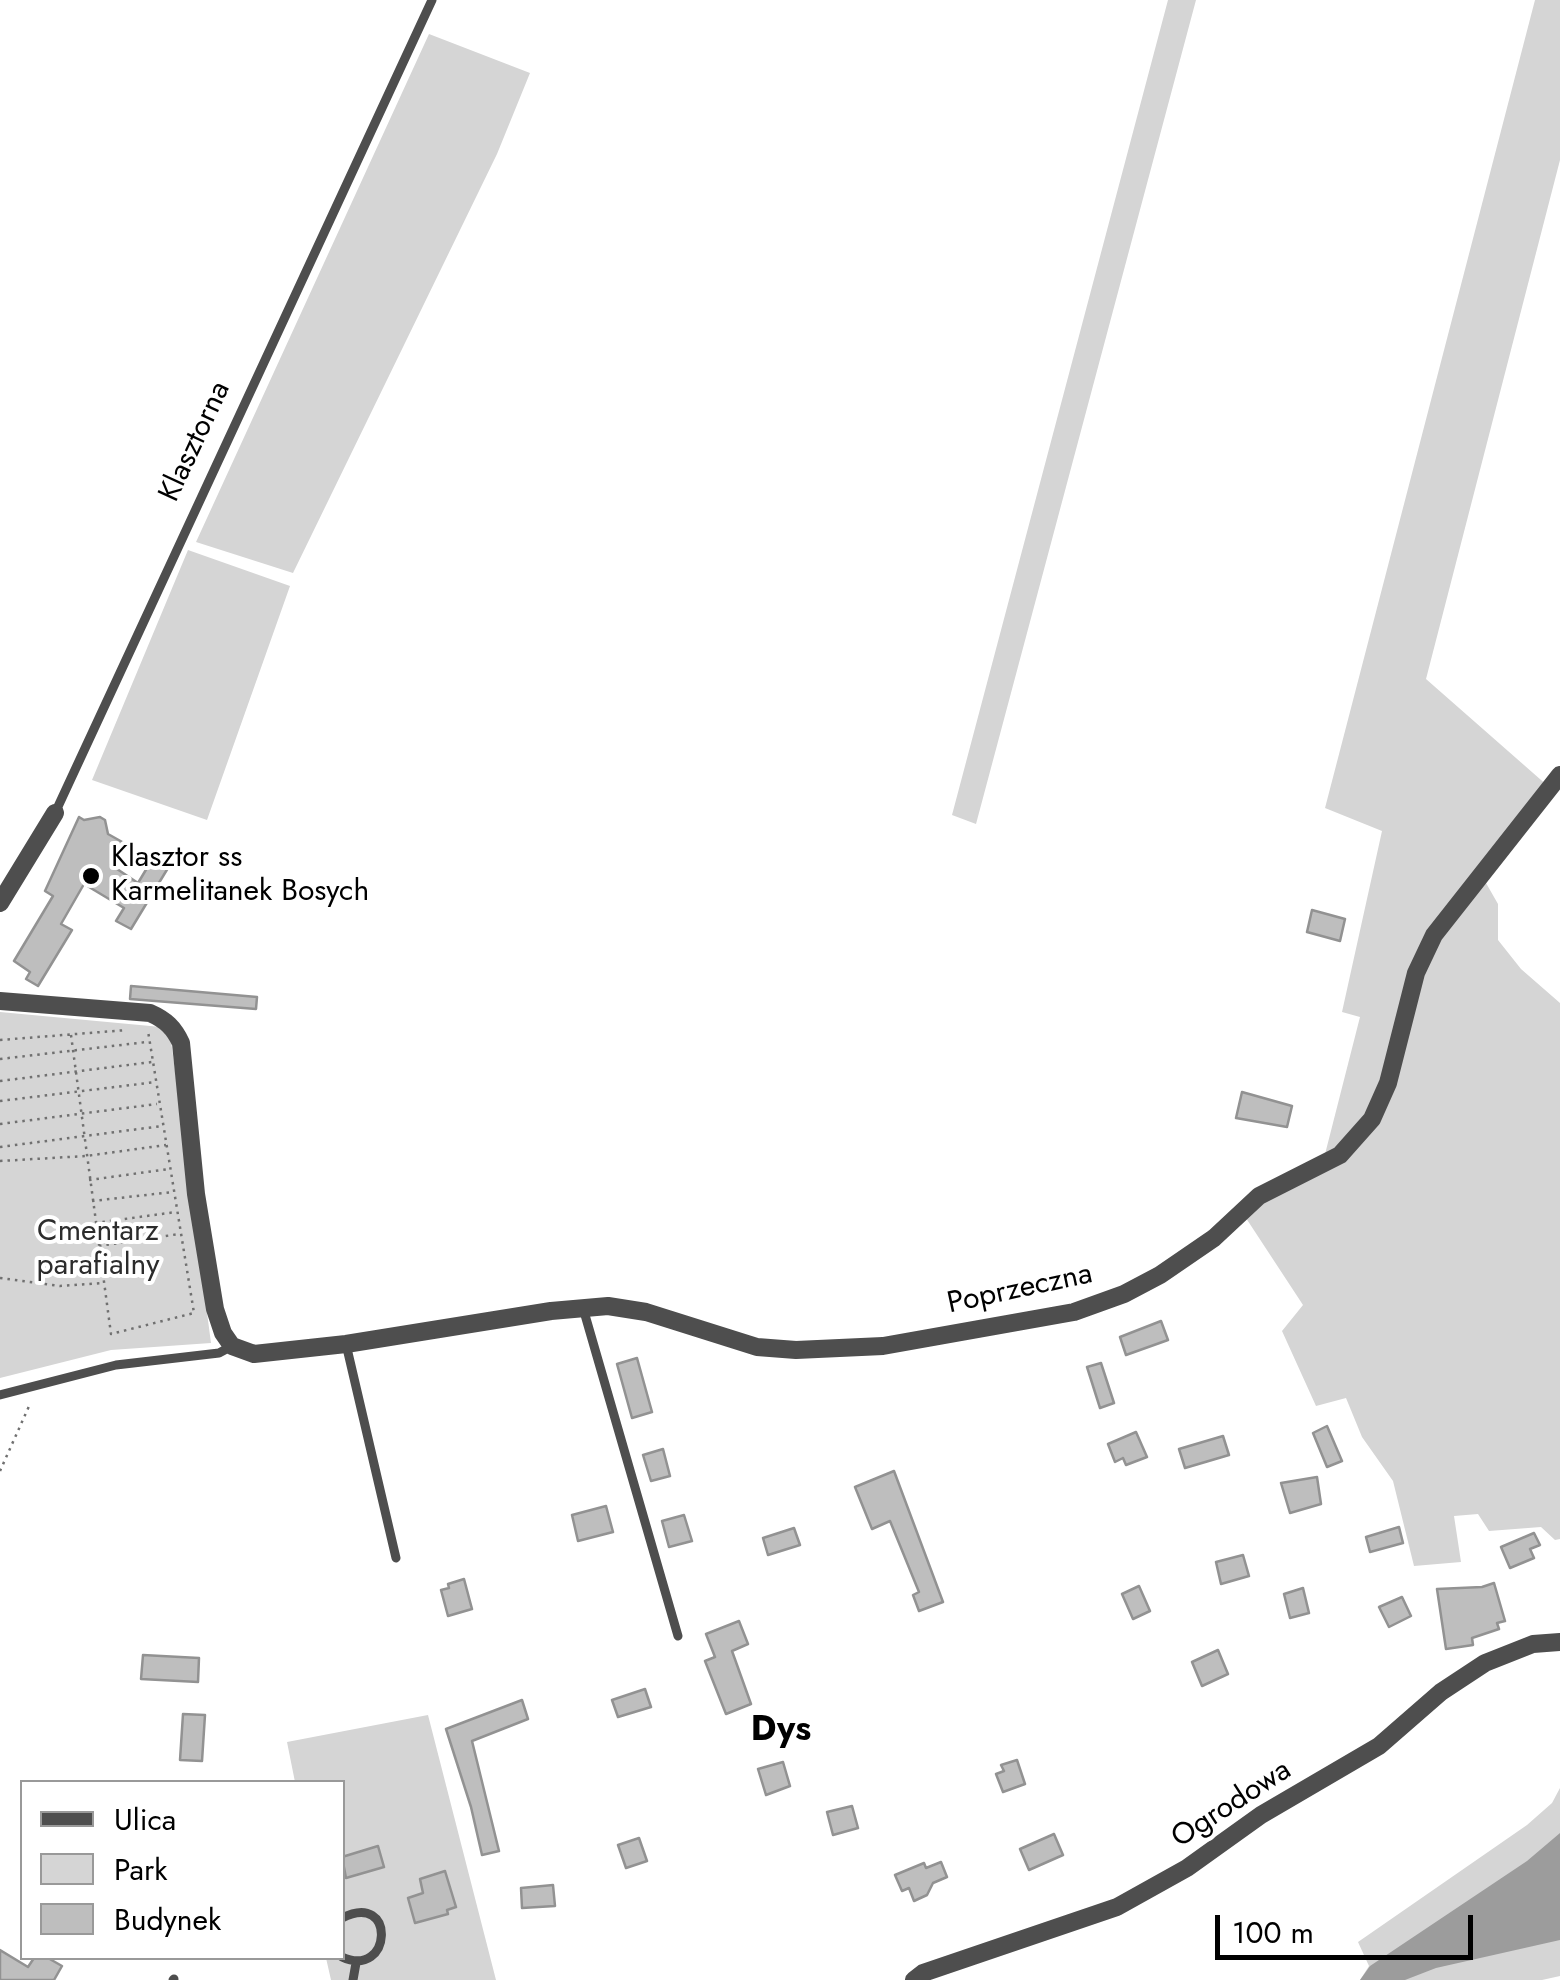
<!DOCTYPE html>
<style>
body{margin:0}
#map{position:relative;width:1560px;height:1980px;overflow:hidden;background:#fff;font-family:Jost,sans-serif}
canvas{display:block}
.legend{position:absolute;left:20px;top:1780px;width:325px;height:180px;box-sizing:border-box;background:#fff;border:2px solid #999;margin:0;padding:12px 18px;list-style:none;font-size:30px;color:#000}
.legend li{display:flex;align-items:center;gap:20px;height:50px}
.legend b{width:50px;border:2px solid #999}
.scale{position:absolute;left:1215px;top:1915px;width:258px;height:45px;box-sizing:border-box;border:5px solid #000;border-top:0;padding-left:12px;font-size:30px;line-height:35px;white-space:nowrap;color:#000;-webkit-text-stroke:8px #fff;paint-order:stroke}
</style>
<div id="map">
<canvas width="1560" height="1980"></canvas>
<ul class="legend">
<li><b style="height:12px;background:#4e4e4e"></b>Ulica</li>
<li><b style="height:28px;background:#d5d5d5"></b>Park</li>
<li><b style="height:28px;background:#bebebe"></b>Budynek</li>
</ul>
<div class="scale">100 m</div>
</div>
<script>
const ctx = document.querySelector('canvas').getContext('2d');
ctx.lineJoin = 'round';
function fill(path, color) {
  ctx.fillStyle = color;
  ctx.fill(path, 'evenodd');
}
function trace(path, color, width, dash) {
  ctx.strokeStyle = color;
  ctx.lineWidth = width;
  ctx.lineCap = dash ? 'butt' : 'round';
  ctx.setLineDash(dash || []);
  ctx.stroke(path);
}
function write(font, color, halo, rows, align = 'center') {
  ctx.font = font + ' Jost,sans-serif';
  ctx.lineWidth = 8;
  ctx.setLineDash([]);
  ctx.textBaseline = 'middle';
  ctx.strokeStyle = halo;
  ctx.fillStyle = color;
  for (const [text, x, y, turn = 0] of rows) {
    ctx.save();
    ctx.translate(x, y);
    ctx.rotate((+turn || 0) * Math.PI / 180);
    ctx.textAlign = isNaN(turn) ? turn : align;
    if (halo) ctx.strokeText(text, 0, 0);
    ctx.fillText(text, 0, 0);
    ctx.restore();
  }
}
fill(new Path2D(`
 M1168,0H1196L976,824L952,815Z
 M1535,0H1560V160L1426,679L1549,787L1482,876L1498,904V940L1521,969L1560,1003V1539L1555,1540L1541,1527L1489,1531L1478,1514L1454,1516L1461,1562L1414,1566L1393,1481L1362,1437L1346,1398L1316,1406L1282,1331L1303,1305L1242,1212L1322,1166L1360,1017L1342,1012L1382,831L1325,808Z
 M429,34L530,73L497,154L293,573L196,542Z
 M188,550L290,586L207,820L92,780Z
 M0,1012L161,1027L170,1033L211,1343L111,1350L0,1378Z
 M428,1715L496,1980H331L326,1958H342V1782H295L287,1742Z
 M1560,1788V1976L1542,1980H1360L1369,1966L1358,1942L1527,1825L1552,1803Z`), '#d5d5d5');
fill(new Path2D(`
 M1560,1833V1940L1436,1968L1405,1980H1360L1370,1966L1527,1861Z`), '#9c9c9c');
const building = new Path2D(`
 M79,817L84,820L100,817L105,820L108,834L124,843L111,865L138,883L156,853L171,863L131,929L116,921L124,908L84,884L61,924L72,930L38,986L26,979L30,972L14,961L53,896L45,891Z
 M1312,910L1345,919L1340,941L1307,932Z
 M131,986L257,997L256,1009L130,999Z
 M1242,1092L1292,1106L1287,1127L1236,1118Z
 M1161,1321L1168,1340L1126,1355L1120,1337Z
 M637,1358L652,1412L632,1418L617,1364Z
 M1101,1363L1114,1403L1100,1408L1087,1367Z
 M1327,1426L1342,1461L1327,1467L1313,1433Z
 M1136,1432L1147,1457L1126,1465L1123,1458L1115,1462L1108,1444Z
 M1223,1436L1229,1455L1185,1468L1179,1449Z
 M663,1449L670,1476L651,1481L643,1455Z
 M894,1471L943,1602L919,1611L913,1595L919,1592L890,1521L872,1529L855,1487Z
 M1317,1477L1321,1504L1290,1513L1281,1483Z
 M606,1506L613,1532L578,1541L572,1515Z
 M684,1515L692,1541L669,1547L662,1521Z
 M1399,1527L1403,1543L1370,1552L1366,1537Z
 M794,1528L800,1545L768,1555L763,1538Z
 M1534,1533L1540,1545L1530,1549L1534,1558L1510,1568L1501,1547Z
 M1243,1555L1249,1576L1221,1584L1216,1562Z
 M464,1579L472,1609L448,1616L441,1590L449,1588L448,1584Z
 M1494,1583L1505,1621L1497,1623L1499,1629L1472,1638L1473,1645L1446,1649L1437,1589L1482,1587Z
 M1139,1586L1150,1611L1133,1619L1122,1594Z
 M1303,1588L1309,1613L1290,1618L1284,1594Z
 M1402,1597L1411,1616L1389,1627L1379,1607Z
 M739,1621L748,1644L732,1651L751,1704L726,1714L705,1661L715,1657L706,1634Z
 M1218,1650L1228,1674L1202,1686L1192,1662Z
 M143,1655L199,1658L198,1682L141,1679Z
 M645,1689L651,1707L618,1717L612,1700Z
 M522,1700L528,1719L472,1741L499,1851L482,1855L471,1807L446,1729Z
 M183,1714L205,1715L202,1761L180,1760Z
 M1017,1760L1025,1784L1003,1792L996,1774L1004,1771L1001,1765Z
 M783,1762L790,1786L766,1795L758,1769Z
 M852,1806L858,1828L833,1835L827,1812Z
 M1054,1834L1063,1855L1029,1870L1020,1849Z
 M639,1838L647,1861L626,1868L618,1845Z
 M378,1846L384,1867L346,1878L342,1857Z
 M941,1862L947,1877L933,1883L927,1895L914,1901L909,1888L902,1891L895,1875L924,1863L926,1868Z
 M445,1871L456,1907L447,1910L448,1914L415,1923L408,1898L423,1893L420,1879Z
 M553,1885L555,1906L522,1908L521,1888Z
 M0,1950L28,1967L34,1958H48L62,1966L54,1980H0Z`);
fill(building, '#bebebe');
trace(building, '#929292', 2.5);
trace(new Path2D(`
 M71,1035L111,1334L194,1313L148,1031
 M0,1040L127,1030
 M0,1059L147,1042
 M0,1081L152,1062
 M0,1101L156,1082
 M0,1124L157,1104
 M0,1147L162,1126
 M0,1161L86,1156L166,1145
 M89,1180L169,1169
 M92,1201L173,1192
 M95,1223L176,1212
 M99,1246L179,1234
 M0,1278L60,1286L103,1283
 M0,1471L30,1404`), '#707070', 2.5, [2.5, 5]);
trace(new Path2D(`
 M55,813L432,0
 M583,1308L678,1636
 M346,1344L396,1558
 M0,1395L116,1365L219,1353L232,1346
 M342,1918C397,1890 392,1980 342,1957
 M173,1980L174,1979
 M353,1980L356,1963`), '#4e4e4e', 9);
trace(new Path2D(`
 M0,903L55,813
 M0,1001L150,1013C166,1020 174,1028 181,1043L196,1194L215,1309L223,1333L232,1346L254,1354L346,1344L551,1311L608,1306L646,1312L757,1347L796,1350L883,1346L1074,1312L1124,1294L1160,1275L1214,1238L1259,1196L1340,1155L1372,1119L1388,1083L1416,973L1434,935L1560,775
 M914,1980L923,1973L1117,1907L1187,1868L1261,1815L1379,1746L1441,1692L1485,1663L1533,1644L1560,1642`), '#4e4e4e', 18);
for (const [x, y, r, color] of [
 [91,876,10,"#000"]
]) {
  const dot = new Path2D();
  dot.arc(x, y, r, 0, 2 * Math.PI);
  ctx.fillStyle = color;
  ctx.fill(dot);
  trace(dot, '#fff', 4);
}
write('30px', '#000', '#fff', [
 ["Klasztorna",196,442,-65],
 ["Poprzeczna",1020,1290,-12],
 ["Ogrodowa",1232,1805,-33]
]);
write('30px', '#000', '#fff', [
 ["Klasztor ss",111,859],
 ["Karmelitanek Bosych",111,893]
], 'left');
write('30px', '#2c2c2c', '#fff', [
 ["Cmentarz",98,1233],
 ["parafialny",98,1267]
]);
write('bold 35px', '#000', '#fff', [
 ["Dys",781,1732]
]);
</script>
